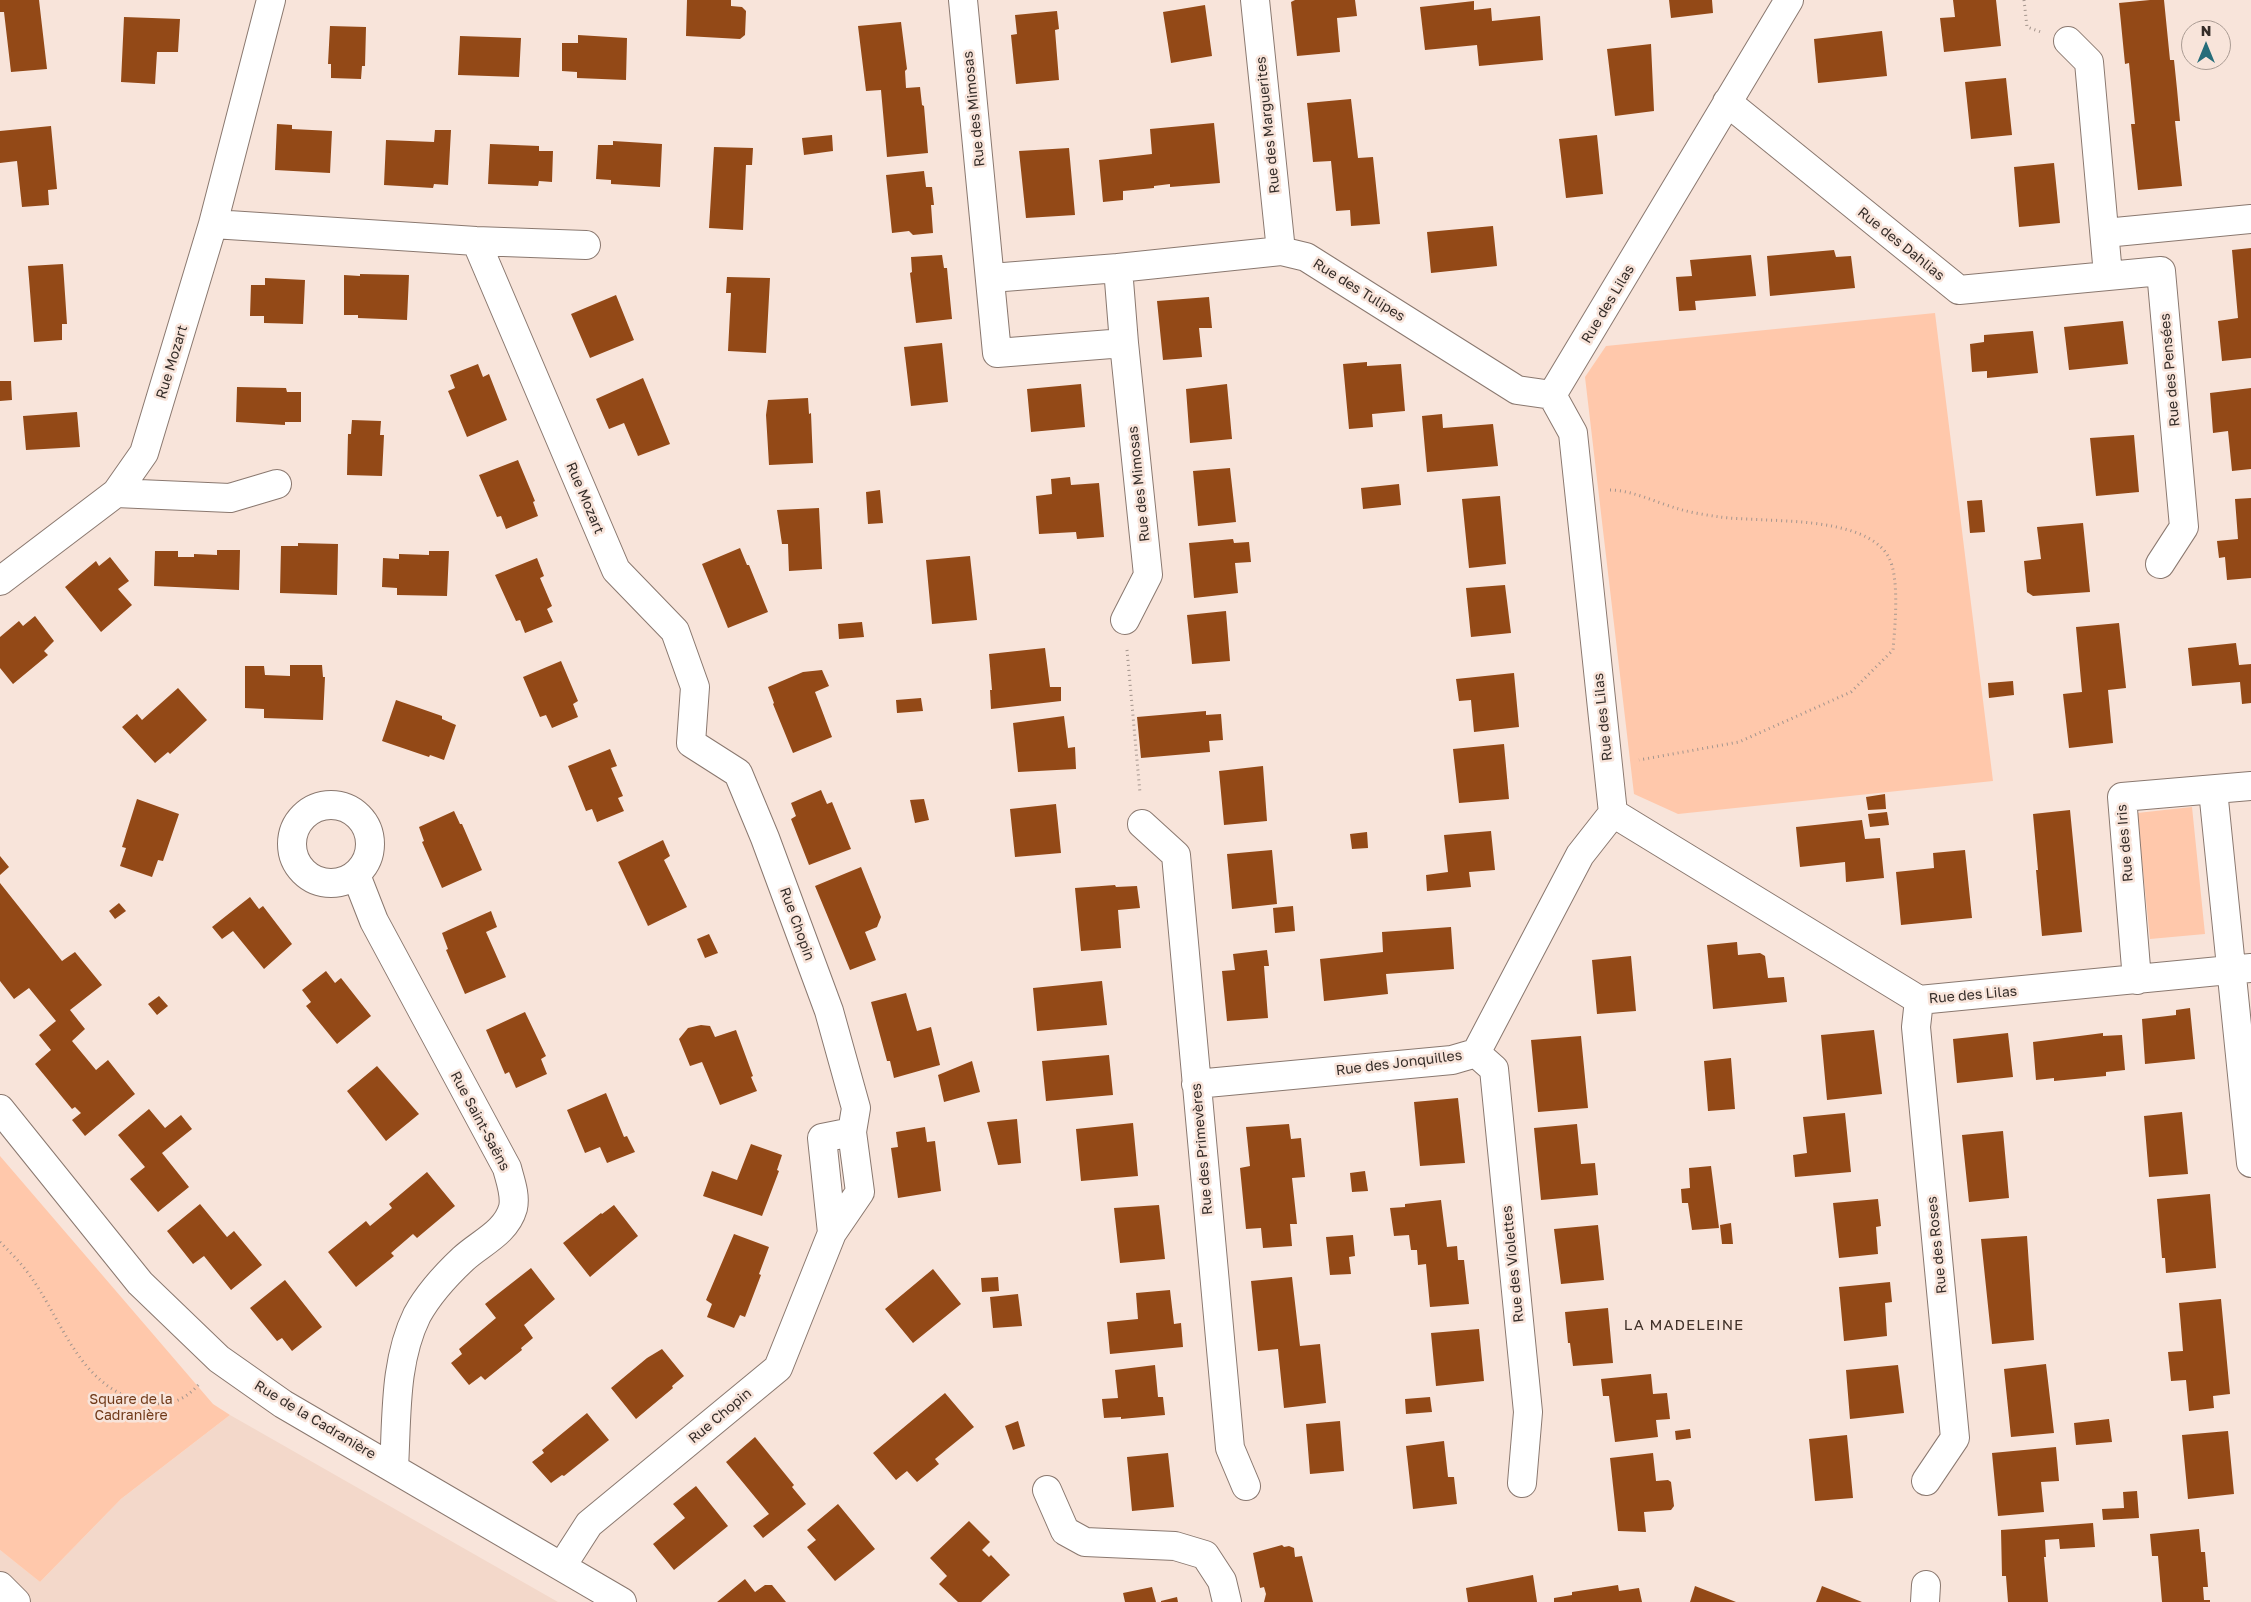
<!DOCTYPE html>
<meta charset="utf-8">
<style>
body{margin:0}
#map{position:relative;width:2251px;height:1602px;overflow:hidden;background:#f8e4da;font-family:"Golos Text",sans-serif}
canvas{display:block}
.north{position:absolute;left:2181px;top:20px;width:50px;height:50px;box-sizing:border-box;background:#f8e4da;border:1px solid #aa9b93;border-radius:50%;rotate:0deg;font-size:14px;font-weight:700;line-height:20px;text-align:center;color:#352d29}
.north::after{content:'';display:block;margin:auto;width:18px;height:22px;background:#266d7a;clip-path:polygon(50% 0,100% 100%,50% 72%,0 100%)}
</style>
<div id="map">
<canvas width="2251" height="1602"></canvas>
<div class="north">N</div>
</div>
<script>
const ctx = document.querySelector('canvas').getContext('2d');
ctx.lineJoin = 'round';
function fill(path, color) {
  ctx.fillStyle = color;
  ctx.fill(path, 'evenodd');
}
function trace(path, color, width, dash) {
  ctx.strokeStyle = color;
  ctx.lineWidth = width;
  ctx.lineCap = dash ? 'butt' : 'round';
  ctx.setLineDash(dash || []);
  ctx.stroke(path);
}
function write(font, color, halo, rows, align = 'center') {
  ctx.font = font + ' "Golos Text",sans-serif';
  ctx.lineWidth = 5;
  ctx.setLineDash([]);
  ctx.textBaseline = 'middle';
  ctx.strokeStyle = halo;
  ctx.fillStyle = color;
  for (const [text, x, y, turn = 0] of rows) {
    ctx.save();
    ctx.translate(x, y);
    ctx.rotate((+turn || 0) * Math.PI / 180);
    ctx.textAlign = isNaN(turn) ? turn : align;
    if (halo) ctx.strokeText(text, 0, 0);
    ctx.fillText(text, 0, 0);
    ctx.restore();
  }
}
fill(new Path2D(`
 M230,1415L558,1602H0V1550L40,1582L121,1499Z`), '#f3d8ca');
fill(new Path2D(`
 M1935,313L1993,781L1678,814L1634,794L1585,377L1606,346Z
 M2192,807L2205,934L2150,939L2137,813Z
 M0,1156L213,1404L230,1415L121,1499L40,1582L0,1550Z`), '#ffc8ab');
fill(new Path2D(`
 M0,0H39L47,69L11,72L4,12H0Z
 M687,0H731V6L742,7L746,11L745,35L740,39L686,36Z
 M1295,0H1355L1357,16L1337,18L1340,52L1297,56L1291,2Z
 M1669,0H1712L1713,13L1671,18Z
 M1953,0H1996L2001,46L1944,52L1940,18L1955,17Z
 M2150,0H2164L2170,60H2174L2177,89L2180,121H2175L2182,186L2138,190L2131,124H2135L2129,63L2125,64L2119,3Z
 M1474,1V10L1491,8L1492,21L1540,16L1543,60L1479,66L1477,45L1425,50L1420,7Z
 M1205,5L1212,56L1171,63L1163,12Z
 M1057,11L1059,29L1055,30L1059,80L1016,84L1011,35L1017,34L1015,15Z
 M124,17L180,19L178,52H157L155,84L121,82Z
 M901,22L907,69L905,71L906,88L920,87L922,105L924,106L928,153L887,157L881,90L866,91L858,26Z
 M330,26L366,27L365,66H362L361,79L331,78V64H328Z
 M1882,31L1887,76L1818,83L1814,39Z
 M578,35L627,38L626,80L577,78V72L562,71V43H578Z
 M460,36L521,38L519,77L458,75Z
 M1651,44L1654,111L1615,116L1607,49Z
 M2006,78L2012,135L1971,139L1965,82Z
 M1351,99L1358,158L1373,157L1380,224L1351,226L1350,210L1336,211L1331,161L1313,162L1307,103Z
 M1214,123L1220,183L1170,187V184L1154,186V188L1123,191V200L1103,202L1099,160L1152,154L1150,129Z
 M277,124L292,125V129L332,131L330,173L275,170Z
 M51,126L57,189L48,190L49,205L22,207L17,161L0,163V131Z
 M435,130H451L448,185L434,184L433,188L384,185L386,140L434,142Z
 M832,135L833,151L804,155L802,138Z
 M1597,135L1603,194L1566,198L1559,139Z
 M613,141L662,144L660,187L611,184V180L596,179L598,145H613Z
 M490,144L539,146V151H553L552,182L539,181L538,186L488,184Z
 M714,147L753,148L752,165H746L743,230L709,228Z
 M1069,148L1075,215L1026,218L1019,151Z
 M2054,163L2060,223L2019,227L2014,167Z
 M924,171L926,187H932L934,205H931L933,233L913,235L909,231L892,233L886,175Z
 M1493,226L1497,266L1431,273L1427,232Z
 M2251,248V358L2222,361L2218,321L2238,318L2232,250Z
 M1834,250L1836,257L1851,256L1855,288L1770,296L1767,256Z
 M942,255L944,268H947L952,319L916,323L910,273L912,272L911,257Z
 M1751,255L1756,296L1695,301L1696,310L1679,311L1676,277L1692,276L1690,260Z
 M63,264L67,324H62V340L34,342L28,266Z
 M360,274L409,275L407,320L358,318V315H344V275L360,276Z
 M727,277L770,278L766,353L728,351L731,293H726Z
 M265,278L305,280L303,324L264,323V316H250L251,285H265Z
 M616,295L634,340L590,358L571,314Z
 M1209,297L1212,328H1199L1202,357L1163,360L1157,301Z
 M2123,321L2128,364L2069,370L2064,327Z
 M2033,331L2038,373L1987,378V371L1972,372L1970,344L1984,342V335Z
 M942,343L948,402L911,406L904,347Z
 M1367,362V366L1401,364L1405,411L1372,414L1373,427L1349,429L1343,364Z
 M478,364L483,377L489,374L507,420L467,437L448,391L455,388L450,375Z
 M643,378L670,444L638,456L624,423L609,429L596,399Z
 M0,381H11L12,400L0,401Z
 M1081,384L1085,427L1031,432L1027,389Z
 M1227,384L1232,439L1190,443L1186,389Z
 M237,387L286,388L287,392H301V422H285V425L236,422Z
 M2251,388V469L2232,471L2228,431L2213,433L2210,393Z
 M808,398L809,414L811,413L813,463L769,465L766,415L768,400Z
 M77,412L80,447L26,450L23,416Z
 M1442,414L1443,428L1493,424L1498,466L1427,472L1422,416Z
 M352,420L381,421L380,435H384L382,476L347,475L348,434H351Z
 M2134,435L2139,492L2096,496L2090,438Z
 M518,460L535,501L533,502L538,516L506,529L501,516L497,517L479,475Z
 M1230,468L1236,522L1198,526L1193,471Z
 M1070,477L1071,485L1099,483L1104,537L1077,539L1076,532L1039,534L1036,496L1052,494L1051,479Z
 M1399,484L1401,505L1363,509L1361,488Z
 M880,490L883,523L868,524L866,492Z
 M1500,496L1506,564L1469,568L1462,499Z
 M2251,498V578L2227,580L2225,557L2219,558L2217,541L2238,539L2235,499Z
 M1982,500L1985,532L1970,533L1967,501Z
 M819,508L822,569L789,571L788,544H782L777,510Z
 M2083,523L2090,592L2033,596L2027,592L2024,561L2041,559L2037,527Z
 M1233,539L1234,543L1249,542L1251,562L1235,563L1238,593L1194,598L1189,543Z
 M298,543L338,544L337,595L280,593L281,546H298Z
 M740,548L747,565H749L768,612L728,628L702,564Z
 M217,550H240L239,590L154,586L155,551H178V557H194V554L217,555Z
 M429,551H449L447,596L397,595V588L382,587L383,558L399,559V554L429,555Z
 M970,556L977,620L932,624L926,560Z
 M110,557L129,581L118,589L132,605L101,632L65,587L96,561L99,566Z
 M537,558L544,576L540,578L552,606L547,609L553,622L525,633L520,620L516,621L495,575Z
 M1505,585L1511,633L1471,637L1466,588Z
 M1226,611L1230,661L1192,664L1187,615Z
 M35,616L54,641L44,651L48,655L13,684L0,668V637L19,621L23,626Z
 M862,622L864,637L839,639L838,624Z
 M2119,623L2126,688L2108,690L2113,743L2069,748L2063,694L2082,692L2076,627Z
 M2236,643L2239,665L2251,664V703L2242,704L2240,682L2192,686L2188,648Z
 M1045,648L1050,687H1061V701L991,709L990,690H992L989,654Z
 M561,661L578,701L573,704L578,717L552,728L546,715L540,717L523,677Z
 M290,665H322L323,677H325L323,720L264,718V709L245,708V666H264L265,675L290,676Z
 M822,670L829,686L815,692L832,737L793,753L773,704L774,703L768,687L803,672Z
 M1514,673L1519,727L1474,732L1471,700L1459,701L1456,679Z
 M2013,681L2014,695L1989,698L1988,683Z
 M178,688L207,720L170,754L168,752L155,763L122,727L137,714L142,720Z
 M921,698L923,711L897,713L896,700Z
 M396,700L442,716V719L456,725L444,760L430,755L429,757L382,741Z
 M1206,711V715L1221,714L1223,740L1209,741L1210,752L1141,758L1137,717Z
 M1064,716L1068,748L1075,747L1076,769L1018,772L1013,723Z
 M1504,744L1509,799L1459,803L1453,749Z
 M610,749L617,766L611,768L623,796L618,798L624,811L597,822L592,809L586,811L568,766Z
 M1263,766L1267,821L1224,825L1219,771Z
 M821,790L827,804L832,802L851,849L809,865L791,819L796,816L791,803Z
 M1885,794L1886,809L1868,810L1866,797Z
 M137,799L179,814L163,861L158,860L152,877L120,866L126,848L122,847Z
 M924,799L929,820L915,823L910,800Z
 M1056,804L1061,853L1015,857L1010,809Z
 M2070,810L2082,932L2042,936L2036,870H2038L2033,814Z
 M454,811L460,824H462L482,870L442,888L422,842L424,841L419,827Z
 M1887,812L1889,825L1870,827L1868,814Z
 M1862,820L1865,839L1880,838L1884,878L1846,882L1845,862L1800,867L1796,827Z
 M1491,831L1495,870L1469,872L1471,887L1427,891L1426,875L1448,872L1444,835Z
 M1367,832L1368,848L1352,849L1350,834Z
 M663,840L670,856L664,860L687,907L648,926L618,862Z
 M1272,850L1277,904L1232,909L1227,854Z
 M1965,850L1972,918L1901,925L1896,872L1934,868L1933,853Z
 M0,856L9,867L0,875Z
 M861,867L881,917L877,927L865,932L876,960L850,970L815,886Z
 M0,883L62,961L75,952L102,985L70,1010L85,1029L72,1041L96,1070L108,1060L135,1094L85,1136L72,1120L81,1113L75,1107L72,1109L35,1064L51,1050L39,1035L56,1021L29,988L14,999L0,981Z
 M1115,885L1116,887L1137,886L1140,908L1118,910L1121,948L1081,951L1075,888Z
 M250,897L259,909L263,906L292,944L264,969L233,931L222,939L212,927Z
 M119,903L126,911L115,919L109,911Z
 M1293,906L1295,931L1275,933L1273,908Z
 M491,911L497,927L486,932L506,977L465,994L446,950L448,949L442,933Z
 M1451,927L1454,969L1386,974L1388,994L1324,1001L1320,959L1383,952L1382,932Z
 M709,934L718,953L705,958L697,939Z
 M1737,942L1738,955L1760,953L1765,956L1768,978L1784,977L1787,1002L1713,1009L1707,945Z
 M1267,950L1269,966H1264L1268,1018L1227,1021L1222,971L1235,970L1233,954Z
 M1631,956L1636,1011L1597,1014L1592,960Z
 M326,971L335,983L341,978L371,1016L337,1044L306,1006L311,1002L302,990Z
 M1102,981L1107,1025L1037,1031L1033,988Z
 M906,993L917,1031L931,1027L940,1065L894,1078L890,1061H887L871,1002Z
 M159,996L168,1006L157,1015L148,1004Z
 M2190,1008L2195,1059L2145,1064L2142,1019L2176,1015V1010Z
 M525,1012L546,1056L541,1059L547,1074L516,1088L509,1072L505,1074L486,1030Z
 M701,1025L710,1026L715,1037L736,1030L753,1076L751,1077L757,1091L720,1105L702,1062L690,1066L679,1039L688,1028Z
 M1874,1030L1882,1094L1827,1100L1821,1035Z
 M2008,1033L2013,1077L1957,1083L1953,1039Z
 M2103,1033V1036L2122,1035L2125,1070L2106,1072V1076L2054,1081V1078L2036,1080L2033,1042Z
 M1581,1036L1588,1108L1538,1112L1531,1040Z
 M1109,1055L1113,1095L1046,1101L1042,1061Z
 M1731,1058L1735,1109L1708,1111L1704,1061Z
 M972,1061L980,1092L944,1102L938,1075Z
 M377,1066L419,1114L386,1141L347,1091Z
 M606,1093L624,1137L627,1136L635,1152L607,1163L600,1147L585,1153L567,1110Z
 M1458,1098L1465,1163L1420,1166L1414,1102Z
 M149,1109L165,1128L181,1115L192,1129L162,1153L189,1187L158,1212L130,1179L145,1167L118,1135Z
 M2182,1112L2188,1174L2149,1177L2144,1116Z
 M1845,1113L1851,1172L1795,1177L1793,1155L1807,1153L1803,1117Z
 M1017,1119L1021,1163L998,1165L987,1122Z
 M1133,1123L1138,1176L1081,1181L1076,1129Z
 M1289,1124L1291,1139L1301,1138L1305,1177L1292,1178L1297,1224H1290L1292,1246L1263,1248L1261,1228L1246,1229L1240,1168L1250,1166L1246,1127Z
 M1577,1124L1581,1164L1595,1163L1598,1195L1541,1200L1534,1128Z
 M925,1127L927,1142L935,1141L941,1191L898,1198L891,1148L898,1147L896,1132Z
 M2003,1131L2009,1198L1969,1202L1962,1135Z
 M751,1144L782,1155L777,1170L779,1171L762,1216L703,1196L712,1171L737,1180Z
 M1711,1166L1719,1228L1692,1230L1688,1203H1682L1681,1189L1690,1188L1689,1168Z
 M1365,1171L1368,1191L1352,1192L1350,1173Z
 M427,1172L455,1206L417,1238L413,1234L391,1253L394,1256L356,1287L328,1252L366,1221L370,1226L392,1208L389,1204Z
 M2210,1194L2216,1268L2166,1273L2165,1258H2162L2157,1199Z
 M1878,1199L1881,1226L1876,1227L1878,1254L1839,1258L1833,1203Z
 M1441,1200L1447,1247L1457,1246L1458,1260H1464L1469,1304L1430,1307L1426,1264L1418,1265L1417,1250H1411L1409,1235L1394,1236L1390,1208L1405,1207V1204Z
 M200,1204L227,1237L234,1231L262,1265L231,1290L204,1256L193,1264L167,1231Z
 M614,1205L638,1236L590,1277L563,1243L601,1213L602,1214Z
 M1159,1205L1165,1259L1120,1263L1114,1208Z
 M1731,1223L1733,1244H1722L1720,1225Z
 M1598,1225L1604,1280L1561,1284L1554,1229Z
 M734,1234L769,1247L759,1274L761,1275L745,1317L740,1315L734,1328L707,1317L712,1304L706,1300Z
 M1353,1235L1355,1256L1349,1257L1351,1274L1330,1275L1326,1237Z
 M2027,1236L2034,1340L1992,1344L1981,1239Z
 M531,1268L555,1299L524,1325L533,1338L521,1348L522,1350L485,1380L481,1376L469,1385L451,1363L462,1354L459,1349L496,1318L485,1304Z
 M933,1269L961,1304L913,1343L885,1309Z
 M998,1277L999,1291L982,1292L981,1278Z
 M1292,1277L1300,1346L1320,1344L1326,1403L1284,1408L1278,1349L1258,1351L1251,1281Z
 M285,1280L322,1327L292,1351L282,1338L277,1341L250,1308Z
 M1890,1282L1892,1302L1885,1303L1887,1336L1844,1341L1839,1287Z
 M1170,1290L1174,1324L1181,1323L1183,1347L1110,1354L1107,1322L1138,1319L1136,1293Z
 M1018,1294L1022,1326L993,1328L990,1297Z
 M2221,1299L2230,1394L2213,1396L2214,1408L2189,1411L2186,1380L2171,1381L2168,1352L2183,1351L2179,1303Z
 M1608,1308L1613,1363L1573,1366L1570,1343H1568L1565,1312Z
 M1479,1329L1484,1381L1436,1386L1431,1333Z
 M662,1349L684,1376L672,1386L673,1388L636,1419L611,1388L647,1358Z
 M2046,1364L2054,1433L2011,1437L2004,1369Z
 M1155,1365L1158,1397H1163L1165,1415L1121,1419V1417L1104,1418L1102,1399L1118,1398L1115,1370Z
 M1898,1365L1904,1413L1850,1419L1846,1370Z
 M1651,1374L1653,1394L1667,1393L1670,1419L1656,1420L1658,1437L1615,1442L1609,1396H1603L1601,1379Z
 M945,1393L974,1427L935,1459L939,1464L917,1482L907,1471L896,1480L873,1453Z
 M1430,1397L1432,1412L1406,1414L1405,1399Z
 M587,1413L609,1440L564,1476L562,1475L551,1483L532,1462L544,1453L542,1450Z
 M2109,1419L2112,1442L2076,1445L2074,1423Z
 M1018,1421L1025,1446L1013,1450L1005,1426Z
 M1340,1421L1344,1471L1310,1474L1306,1424Z
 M1690,1429L1691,1438L1676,1440L1675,1431Z
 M2228,1431L2234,1494L2188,1499L2182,1435Z
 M1847,1435L1853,1498L1815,1501L1809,1439Z
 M755,1437L794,1485L792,1487L806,1504L763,1538L753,1526L769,1514L726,1462Z
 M1444,1441L1448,1477H1454L1457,1504L1413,1509L1406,1446Z
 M2056,1447L2059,1481L2041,1482L2044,1512L1998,1516L1992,1453Z
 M1168,1453L1174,1507L1132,1511L1127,1457Z
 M1653,1453L1656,1481L1668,1480L1671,1482L1674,1506L1671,1510L1644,1512L1646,1532L1618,1531L1610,1458Z
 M696,1486L728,1526L674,1570L653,1544L685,1518L673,1504Z
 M2137,1491L2139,1518L2103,1520L2102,1509L2124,1508L2123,1492Z
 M838,1504L875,1549L835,1581L807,1547L816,1540L807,1530Z
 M969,1521L990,1542L982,1550L989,1557L991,1555L1010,1575L981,1602H958L939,1584L947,1576L930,1558Z
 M2093,1523L2095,1547L2060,1549L2059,1539L2045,1540L2046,1557H2044L2048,1602H2008L2006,1576H2002L2001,1530Z
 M2199,1529L2201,1552H2205L2208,1587H2203L2204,1600H2210V1602H2162L2158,1556H2152L2150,1534Z
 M1282,1545L1284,1547L1289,1546L1294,1548L1295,1557L1302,1556L1313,1602H1264L1266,1594L1264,1587L1260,1588L1253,1553Z
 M1533,1575L1537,1602H1468L1466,1588Z
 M745,1579L755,1592L765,1585H772L786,1602H717Z
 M1618,1585L1619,1591L1639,1588L1642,1602H1554V1598L1572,1595V1592Z
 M1695,1586L1736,1602H1690Z
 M1822,1586L1862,1602H1816Z
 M1152,1587L1156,1602H1125L1123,1593Z
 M1177,1597L1178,1602H1161V1601Z`), '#934917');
const minor = new Path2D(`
 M963,0L997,353L1124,343L1148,575L1125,620
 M1255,0L1281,251
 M1789,0L1552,395L1573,433L1613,813L1919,1000L2251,968
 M2068,41L2089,62L2108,275
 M1727,102L1959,290L2161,271L2184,527L2160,564
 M213,224L476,241L586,245
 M2105,233L2251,219
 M476,241L616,570L675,631L695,687L691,743L738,773L765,838L829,1011L856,1108L852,1132
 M1118,268L1281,251L1306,257L1517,390L1552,395
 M991,278L1118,268L1124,343
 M116,493L230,498L277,484
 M0,581L116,493L144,453L213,224L271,0
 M2213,790L2251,1163
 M292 844a39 39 0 1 1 78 0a39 39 0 1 1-78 0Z
 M1142,824L1176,855L1230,1448L1246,1486
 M356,875L374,921L507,1168C510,1180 516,1195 513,1208C506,1233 480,1243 463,1259C447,1274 428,1295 417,1315C394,1362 397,1416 394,1468
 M2137,980L2122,797L2251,786
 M1919,1000L1916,1027L1955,1438L1926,1481
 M1476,1053L1494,1069L1528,1412L1522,1483
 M1196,1084L1452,1060L1476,1053L1580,855L1613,813
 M0,1109L140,1283L219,1359L283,1404L622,1602
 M1047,1490L1065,1531L1085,1542L1175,1546L1205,1555L1222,1581L1227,1602
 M562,1566L589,1524L778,1368L832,1233L860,1192L852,1132L822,1138L832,1233
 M0,1586L16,1602
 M1925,1602L1926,1585`);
trace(minor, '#8a786f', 30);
trace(new Path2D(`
 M2024,0L2027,27L2041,32
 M1610,490C1632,490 1657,503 1679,509C1692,513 1707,515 1720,517C1764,523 1863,514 1888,556C1900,576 1895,626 1893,650L1851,692L1739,742L1639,760
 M1127,650L1140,793
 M0,1242C11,1253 22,1264 31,1277C65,1325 81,1392 150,1403C172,1406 186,1399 200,1383`), '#a4958d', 3, [1, 4]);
trace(minor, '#fff', 28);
write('14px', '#352d29', '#f8e4da', [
 ["Rue des Mimosas",974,109,-96],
 ["Rue des Marguerites",1268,125,-96],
 ["Rue des Dahlias",1901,244,39],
 ["Rue des Tulipes",1359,290,32],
 ["Rue des Lilas",1608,304,-59],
 ["Rue Mozart",172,362,-73],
 ["Rue des Pensées",2170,370,-95],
 ["Rue des Mimosas",1139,484,-96],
 ["Rue Mozart",585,498,67],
 ["Rue des Lilas",1603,717,-96],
 ["Rue des Iris",2125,843,-95],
 ["Rue Chopin",797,924,70],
 ["Rue des Lilas",1973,995,-5],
 ["Rue des Jonquilles",1399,1063,-7],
 ["Rue Saint-Saëns",480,1121,62],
 ["Rue des Primevères",1202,1149,-95],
 ["Rue des Roses",1937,1245,-96],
 ["Rue des Violettes",1513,1264,-96],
 ["Rue Chopin",720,1416,-40],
 ["Rue de la Cadranière",315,1420,31]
]);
write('14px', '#703a19', '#f8e4da', [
 ["Square de la",131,1400],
 ["Cadranière",131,1416]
]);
ctx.letterSpacing = '1px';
write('15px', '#403129', '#f8e4da', [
 ["LA MADELEINE",1684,1325]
]);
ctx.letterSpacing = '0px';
</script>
